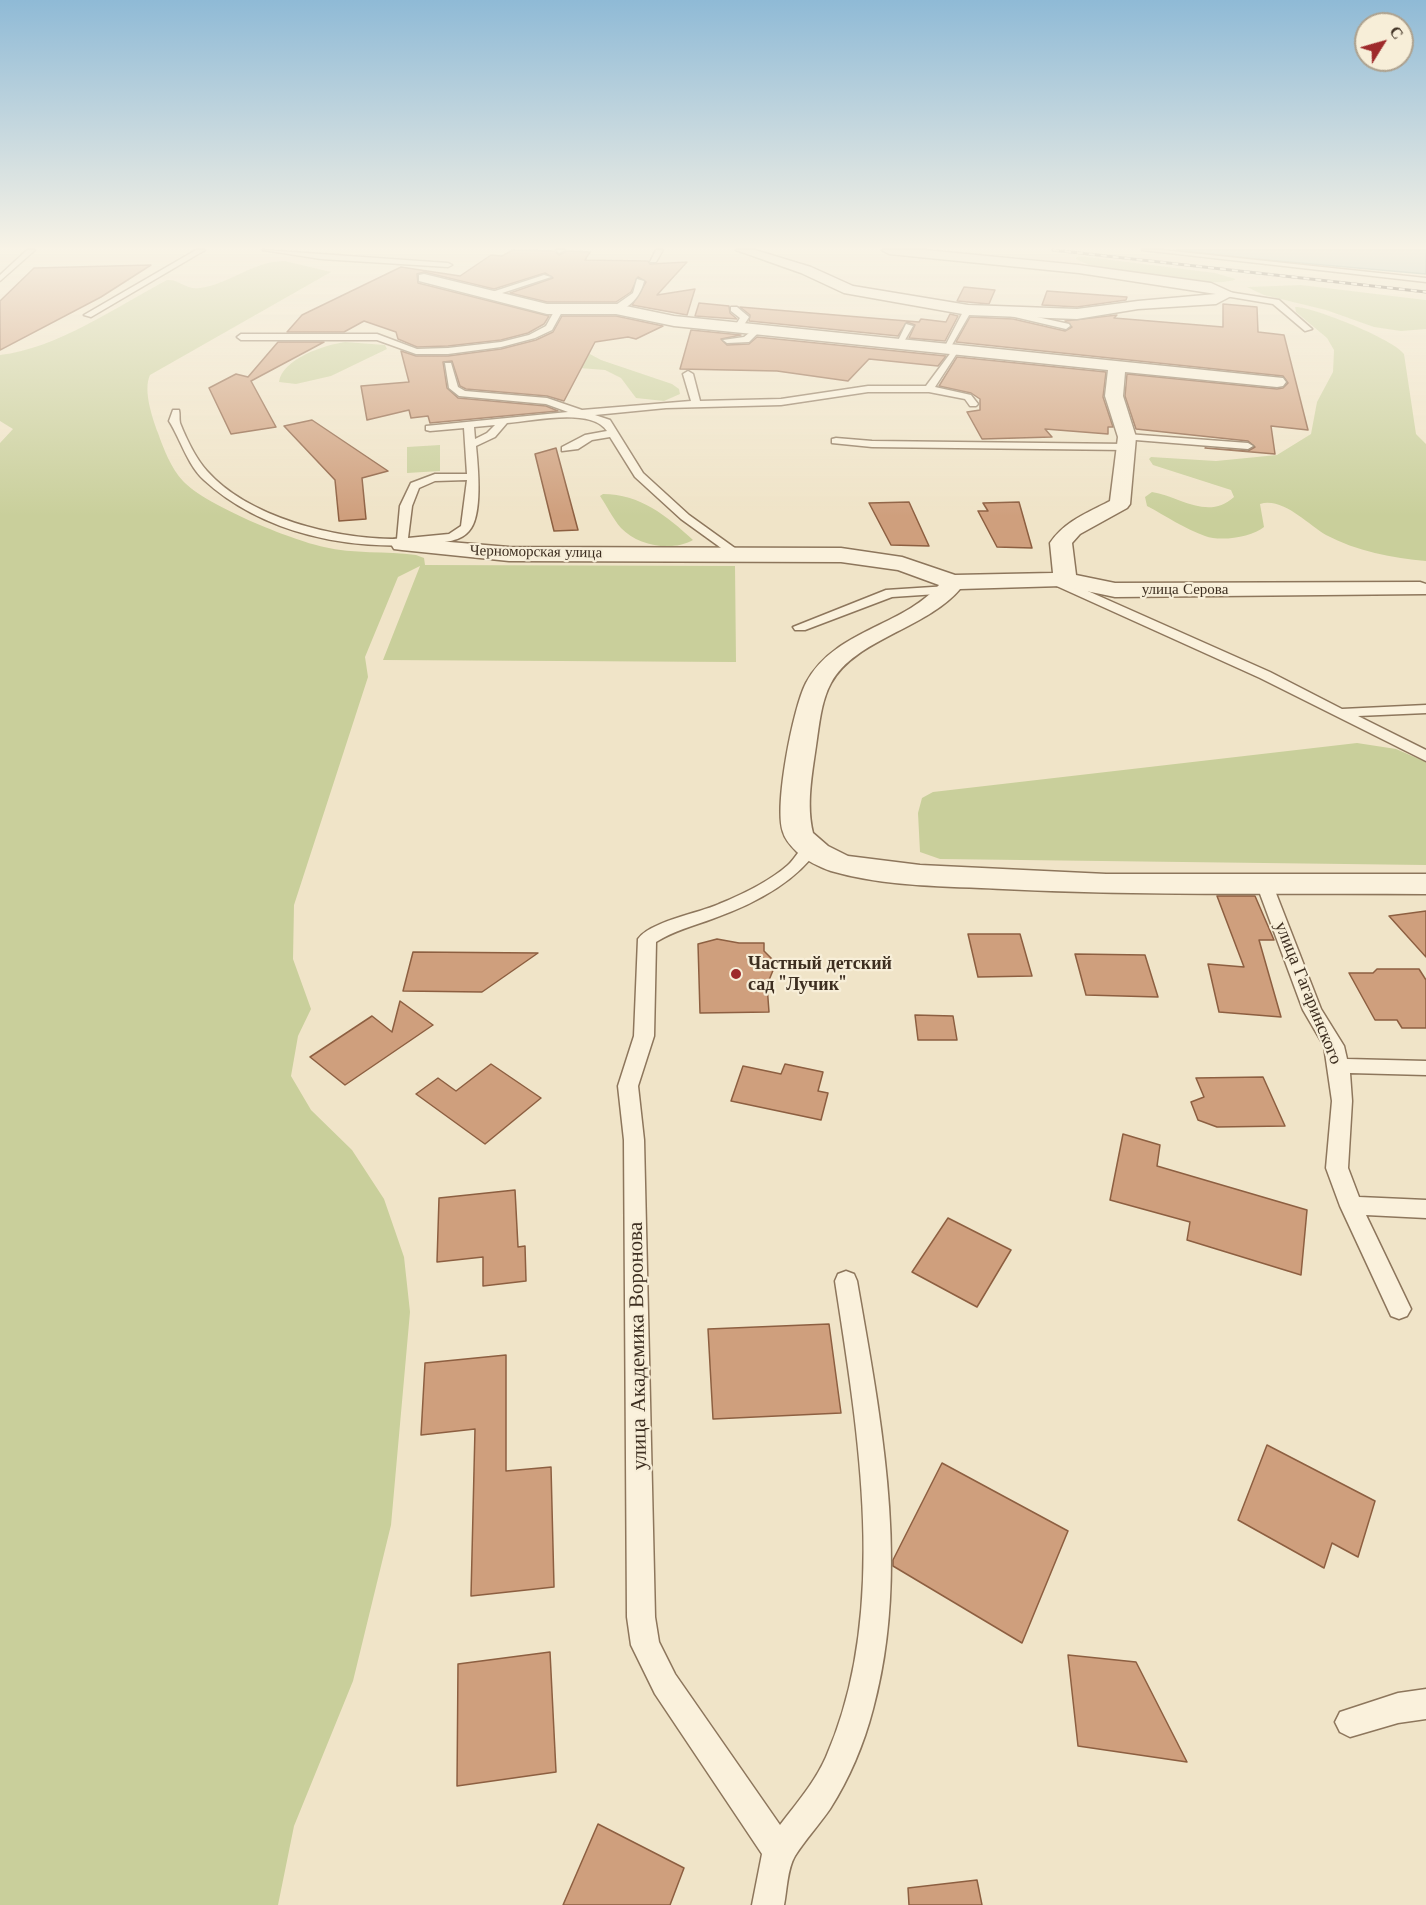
<!DOCTYPE html>
<meta charset="utf-8">
<style>
body{margin:0}
#map{position:relative;width:1426px;height:1905px;overflow:hidden;background:#f0e4c8;font-family:"Libre Baskerville",serif}
canvas{display:block}
.north{position:absolute;left:1354px;top:12px;width:60px;height:60px;box-sizing:border-box;background:#f7eed8;border:2px solid #ada18e;border-radius:50%;rotate:53deg;font-size:16px;font-weight:700;line-height:24px;text-align:center;color:#3d2e20}
.north::after{content:'';display:block;margin:auto;width:21px;height:27px;background:#9e2a2b;clip-path:polygon(50% 0,100% 100%,50% 72%,0 100%)}
</style>
<div id="map">
<canvas width="1426" height="1905"></canvas>
<div class="north">С</div>
</div>
<script>
const ctx = document.querySelector('canvas').getContext('2d');
ctx.lineJoin = 'round';
function fill(path, color) {
  ctx.fillStyle = color;
  ctx.fill(path, 'evenodd');
}
function trace(path, color, width, dash) {
  ctx.strokeStyle = color;
  ctx.lineWidth = width;
  ctx.lineCap = dash ? 'butt' : 'round';
  ctx.setLineDash(dash || []);
  ctx.stroke(path);
}
function write(font, color, halo, rows, align = 'center') {
  ctx.font = font + ' "Libre Baskerville",serif';
  ctx.lineWidth = 4.5;
  ctx.setLineDash([]);
  ctx.textBaseline = 'middle';
  ctx.strokeStyle = halo;
  ctx.fillStyle = color;
  for (const [text, x, y, turn = 0] of rows) {
    ctx.save();
    ctx.translate(x, y);
    ctx.rotate((+turn || 0) * Math.PI / 180);
    ctx.textAlign = isNaN(turn) ? turn : align;
    if (halo) ctx.strokeText(text, 0, 0);
    ctx.fillText(text, 0, 0);
    ctx.restore();
  }
}
fill(new Path2D(`
 M1080,256L1215,273L1236,279C1219,290 1091,272 1075,258Z
 M285,261L331,272L150,375C143,390 152,417 158,433C164,450 171,468 183,481C205,505 291,540 324,547C353,554 386,551 416,555L424,558L425,565L735,566L736,662L383,660L420,566L398,577L365,657L368,677L294,905L293,959L311,1009L298,1036L291,1076L311,1110L352,1150L384,1199L404,1257L410,1312L391,1525L353,1681L294,1826L278,1905H0V443L13,429L0,421V355C56,349 118,306 167,280C179,279 187,290 199,288C228,285 255,260 285,261Z
 M1301,285L1426,300V329L1401,331L1374,327L1326,310L1264,295L1247,287Z
 M1295,307C1312,306 1395,340 1404,354L1416,434L1426,444V561C1393,558 1356,551 1326,535C1307,524 1283,497 1260,504L1264,527C1252,537 1221,542 1205,536C1185,529 1166,516 1147,506L1145,497L1152,492C1179,496 1208,521 1234,497L1231,490L1153,465L1149,459L1151,457L1216,461L1277,455L1311,434L1317,402L1333,372L1334,350L1327,338L1296,312Z
 M345,342L385,345L387,349L331,376L296,384L279,382C282,359 324,345 345,342Z
 M588,353L601,360L672,384L679,389L680,394L664,401L636,398L621,378L605,370L579,368Z
 M440,445V471L407,473V447Z
 M603,494C640,494 667,516 693,540C672,552 638,546 621,528C613,519 607,506 600,496Z
 M1357,743L1396,749L1426,762V865L940,859L920,852L918,813L922,798L933,792Z`), '#c9cf9b');
const water = new Path2D(`
 M1176,250H1426V274L1255,259Z`);
fill(water, '#a9c4bc');
trace(water, '#6f938a', 1.5);
const building = new Path2D(`
 M513,250L554,251L559,255L567,251L590,252L585,260L648,261L650,264L687,262L657,295L695,289L687,315L632,305L646,282L638,277L631,292L616,302H547L510,293L553,278L545,273L494,289L424,272L417,274L418,283L549,316L544,324L528,333L501,340L448,346L417,347L398,339L396,332L364,321L344,332H287L302,315L401,267L460,276L491,255L502,256Z
 M151,265L101,297L0,350V301L34,268Z
 M964,287L995,290L989,304L957,301Z
 M1047,291L1127,297L1126,300L1077,307L1042,305Z
 M699,303L729,306L730,313L737,319L695,316Z
 M1223,304L1257,307L1258,332L1284,335L1308,430L1271,426L1275,454L1205,448L1248,451L1255,447L1248,441L1136,429L1125,396L1127,374L1277,389L1283,388L1288,383L1283,376L956,342L970,317L1013,319L1065,331L1072,327L1065,321L1117,315L1114,318L1223,327Z
 M740,307L919,322L921,319L946,322L950,314L958,316L945,341L909,338L915,325L907,322L898,336L749,321L750,315Z
 M562,316H616L663,326L636,339L628,337L595,342L564,401L547,396L466,389L460,386L452,361L443,362L447,388L458,398L546,406L558,411L430,423L428,416L411,418L409,410L367,420L361,386L409,382L401,351L416,356H448L501,349L536,340L553,332Z
 M691,330L741,335L721,339L727,345L749,344L757,337L946,356L938,366L869,359L848,381L777,371L680,369Z
 M278,342H324L251,381L276,427L231,434L209,388L236,374L248,377Z
 M957,357L1106,372L1103,397L1113,427H1108V434L1045,429L1052,437L982,439L967,412L980,410V399L971,393L939,386Z
 M312,420L388,471L362,478L366,519L339,521L335,480L284,426Z
 M556,448L578,530L554,531L535,454Z
 M909,502L929,546L891,545L869,503Z
 M1019,502L1032,548L997,547L978,511H988L983,503Z
 M1217,896H1255L1274,940H1259L1281,1017L1219,1012L1208,964L1244,967Z
 M1426,911V957L1389,916Z
 M968,934H1020L1032,976L978,977Z
 M717,939L739,943H764V951L773,960L774,968L767,985L769,1012L700,1013L698,944Z
 M413,952L538,953L482,992L403,991Z
 M1075,954L1145,955L1158,997L1086,995Z
 M1377,969H1419L1426,980V1028H1402L1397,1020H1375L1349,973H1373Z
 M400,1001L433,1025L345,1085L310,1057L372,1016L392,1032Z
 M915,1015L953,1016L957,1040H918Z
 M491,1064L541,1098L485,1144L416,1094L438,1078L456,1091Z
 M785,1064L823,1072L818,1091L828,1093L821,1120L731,1101L743,1066L781,1074Z
 M1263,1077L1285,1126L1217,1127L1198,1120L1191,1102L1204,1097L1196,1078Z
 M1123,1134L1160,1145L1157,1166L1307,1210L1301,1275L1187,1240L1190,1222L1110,1200Z
 M515,1190L518,1247L525,1246L526,1281L483,1286V1257L437,1262L439,1198Z
 M948,1218L1011,1250L977,1307L912,1272Z
 M829,1324L841,1413L713,1419L708,1329Z
 M506,1355V1471L551,1467L554,1587L471,1596L475,1429L421,1435L425,1363Z
 M1267,1445L1375,1501L1358,1557L1332,1543L1324,1568L1238,1520Z
 M942,1463L1068,1531L1022,1643L893,1566V1560Z
 M550,1652L556,1772L457,1786L458,1664Z
 M1068,1655L1136,1662L1187,1762L1078,1746Z
 M598,1824L684,1868L670,1905H563Z
 M977,1880L982,1905H909L908,1888Z`);
fill(building, '#cf9f7d');
trace(building, '#8d5f41', 1.5);
const service = new Path2D(`
 M27,250H35L0,281V275Z
 M196,250H205L91,317L84,315Z
 M263,250L448,263L452,265L448,267L321,259Z
 M556,250H565L559,253Z
 M656,250H663L656,262H650Z
 M1142,250H1162L1426,278V282Z
 M544,275L551,277L496,295L489,293Z
 M637,279L644,281C641,295 629,311 613,311V307L633,293Z
 M1228,292L1279,300L1312,329L1305,331L1273,304L1225,296Z
 M731,307H737L749,317L742,328L735,326L740,318L731,311Z
 M556,308L563,310L552,330L535,338L501,347L448,354H416L377,340H241L237,337L241,334H377L417,349L448,348L501,342L529,335L546,326Z
 M965,308L972,310L949,350H943Z
 M1005,310L1069,324L1070,326L1066,329L1002,314Z
 M906,324L913,326L902,345H896Z
 M759,325L763,328L749,342L727,343L723,340L744,337Z
 M955,347L959,350L935,387L971,395L978,404L976,406H970L965,399L929,392H868L781,405L666,408L595,415L610,420L643,473L689,515L739,551L741,554L735,558L681,519L635,477L610,437L592,440L578,449L562,451V447L585,435L607,431C592,407 532,421 507,423L495,437L476,446C478,467 483,516 469,531C459,543 440,542 426,544C350,551 263,534 204,480C187,464 181,440 169,421L173,410H179C180,414 179,419 180,423C186,438 196,459 207,471C249,518 335,539 397,539L400,506L411,483L435,474H467L464,428L430,431L426,430V426L568,412L546,404L459,396L449,388L445,363H451L458,387L465,391L547,398L582,410L691,401L683,374L688,371L693,374L700,401L781,399L868,386H926ZM495,425L487,433L475,439L474,427ZM467,480L461,526L449,534L408,538L412,506L419,488L435,481Z
 M1127,434L1248,443L1253,446L1248,449L1123,439V435Z
 M836,438L872,441L1127,444L1132,447L1127,450L872,447L832,443V439Z
 M1054,576L1270,672L1342,709L1426,705V713L1358,716L1426,750V761L1260,678L1050,583V577Z
 M948,586L954,590L952,593L892,597L805,630H795L793,627L886,590Z
 M811,843L819,848C795,883 752,905 712,919C693,926 673,931 656,942L654,1036L638,1086L644,1140L655,1617L659,1642L675,1674L780,1825C796,1804 815,1782 826,1757C890,1612 858,1432 835,1281L838,1274L846,1271L854,1274L857,1281C881,1419 911,1570 873,1709C864,1744 849,1779 830,1809C819,1825 805,1840 795,1856C787,1869 787,1891 784,1905H752L762,1854L655,1694L631,1645L627,1617L624,1140L618,1086L634,1036L638,939C649,922 699,913 719,904C741,895 770,881 788,865C796,858 800,846 811,843Z
 M1264,878L1272,883L1321,1009L1344,1046L1347,1059L1426,1061V1075L1350,1073L1352,1101L1348,1168L1359,1197L1426,1200V1218L1366,1215L1411,1309L1407,1316L1399,1319L1391,1316L1340,1206L1326,1168L1332,1101L1324,1046L1303,1010L1256,883Z
 M1426,1689V1719L1398,1723L1350,1737L1340,1732L1335,1722L1340,1712L1398,1693Z`);
const minor = new Path2D(`
 M736,250H755L811,267L853,286L968,305L1077,309L1138,301L1216,294L1079,273L889,254L882,250H925L1079,265L1211,283L1235,294L1216,304L1138,309L1077,319L968,315L844,293L801,273Z
 M424,274L547,304H616L674,316L1283,378L1286,382L1283,386L1277,387L1125,372L1123,396L1136,437L1130,504L1127,508L1080,534L1072,543L1076,575L1115,583L1420,582L1426,584V594L1115,597L1062,586L960,589C926,629 855,639 831,683C821,701 819,726 816,746C812,774 806,805 813,833L828,846L848,856L920,865L1106,874H1426V894C1285,893 1144,896 1003,889C946,886 886,887 831,871C819,867 807,861 797,852C792,847 785,840 783,832C774,806 793,708 806,683C834,630 902,627 939,585L898,570L841,562L509,561L402,550L394,549L391,544L394,539L402,538L509,547L841,548L902,557L955,575L1053,573L1050,543C1065,521 1087,513 1110,501L1118,437L1105,396L1108,370L674,326L616,314H547L419,281V275Z`);
trace(service, '#8d765c', 3);
trace(minor, '#8d765c', 3);
fill(service, '#faf1dc');
fill(minor, '#faf1dc');
const rail = new Path2D(`
 M1053,250L1426,292`);
trace(rail, '#3d2e20', 3);
trace(rail, '#f7eed8', 2, [6]);
const sky = ctx.createLinearGradient(0, 0, 0, 516);
sky.addColorStop(0, '#8fbad6');
sky.addColorStop(0.48, '#f8f3e6');
sky.addColorStop(1, '#f8f3e600');
ctx.fillStyle = sky;
ctx.fillRect(0, 0, 1426, 516);
for (const [x, y, r, color] of [
 [736,974,6,"#9e2a2b"]
]) {
  const dot = new Path2D();
  dot.arc(x, y, r, 0, 2 * Math.PI);
  ctx.fillStyle = color;
  ctx.fill(dot);
  trace(dot, '#f7eed8', 2);
}
write('15px', '#3d2e20', '#f7eed8', [
 ["Черноморская улица",536,552,1],
 ["улица Серова",1185,590]
]);
write('bold 18px', '#3d2e20', '#f7eed8', [
 ["Частный детский",748,964],
 ["сад \"Лучик\"",748,985]
], 'left');
write('18px', '#3d2e20', '#f7eed8', [
 ["улица Гагаринского",1308,993,68]
]);
write('21px', '#3d2e20', '#f7eed8', [
 ["улица Академика Воронова",638,1346,-91]
]);
</script>
